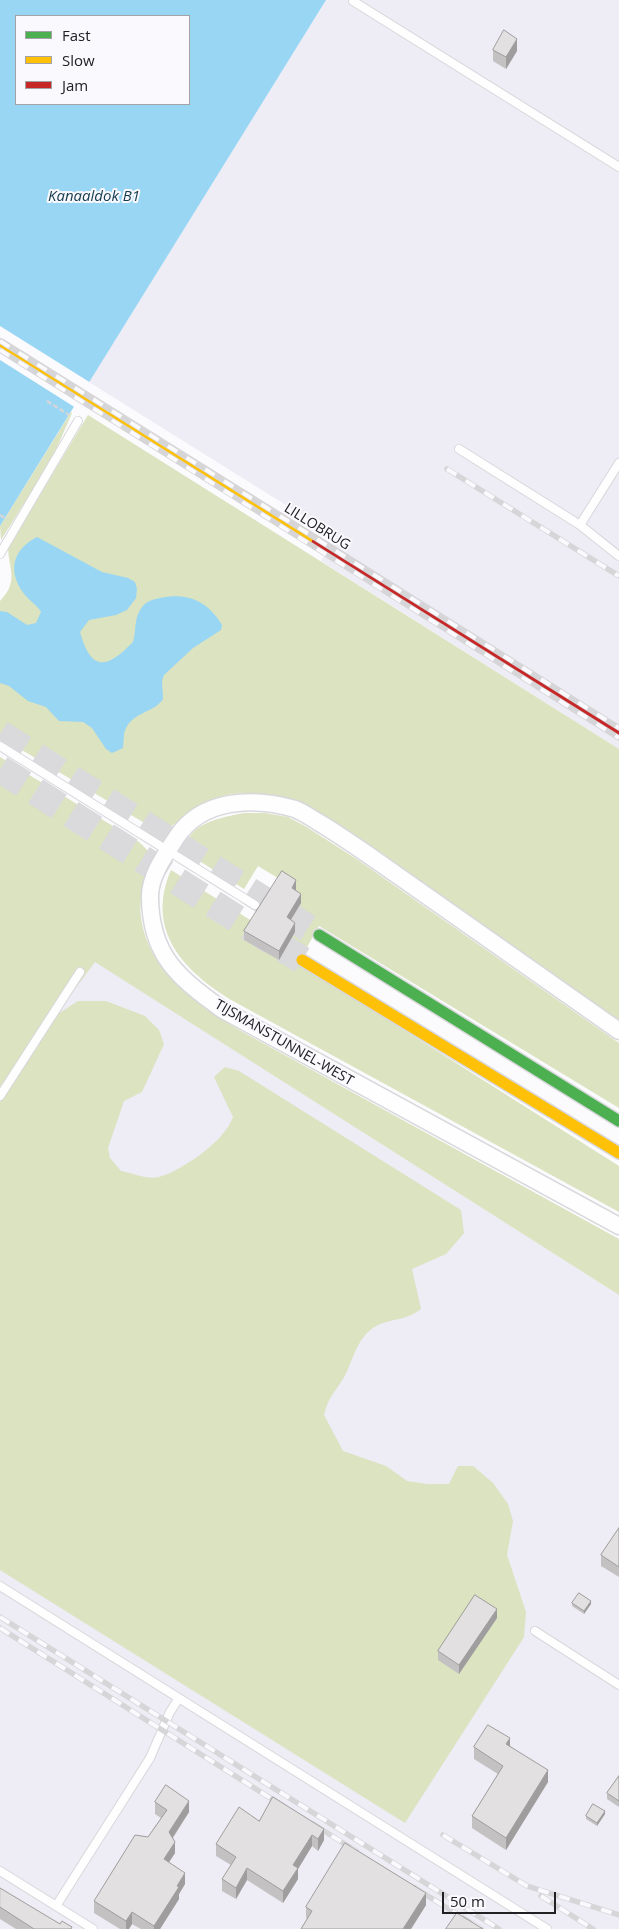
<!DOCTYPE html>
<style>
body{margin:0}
#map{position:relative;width:619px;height:1929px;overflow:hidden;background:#fbfafd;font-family:"Open Sans",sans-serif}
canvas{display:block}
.legend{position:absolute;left:15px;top:15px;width:175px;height:90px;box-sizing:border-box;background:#faf9fe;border:1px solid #a3a3a7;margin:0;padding:6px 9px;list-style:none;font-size:15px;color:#212124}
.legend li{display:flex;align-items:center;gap:10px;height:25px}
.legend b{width:25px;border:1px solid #a3a3a7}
.scale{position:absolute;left:442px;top:1892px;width:114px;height:22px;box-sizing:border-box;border:2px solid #212124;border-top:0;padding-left:6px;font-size:15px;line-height:18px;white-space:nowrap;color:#212124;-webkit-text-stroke:4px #faf9fe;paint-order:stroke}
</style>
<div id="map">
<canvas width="619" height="1929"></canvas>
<ul class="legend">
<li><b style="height:6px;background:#4caf50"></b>Fast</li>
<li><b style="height:6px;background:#ffc107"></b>Slow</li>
<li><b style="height:6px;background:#c62828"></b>Jam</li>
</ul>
<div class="scale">50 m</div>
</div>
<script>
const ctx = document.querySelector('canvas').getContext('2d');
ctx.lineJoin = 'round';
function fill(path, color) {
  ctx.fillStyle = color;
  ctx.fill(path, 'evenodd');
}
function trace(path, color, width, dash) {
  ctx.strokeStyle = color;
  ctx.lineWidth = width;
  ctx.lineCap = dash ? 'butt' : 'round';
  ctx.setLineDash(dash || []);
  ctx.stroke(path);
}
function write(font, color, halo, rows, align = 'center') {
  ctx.font = font + ' "Open Sans",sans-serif';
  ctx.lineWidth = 4;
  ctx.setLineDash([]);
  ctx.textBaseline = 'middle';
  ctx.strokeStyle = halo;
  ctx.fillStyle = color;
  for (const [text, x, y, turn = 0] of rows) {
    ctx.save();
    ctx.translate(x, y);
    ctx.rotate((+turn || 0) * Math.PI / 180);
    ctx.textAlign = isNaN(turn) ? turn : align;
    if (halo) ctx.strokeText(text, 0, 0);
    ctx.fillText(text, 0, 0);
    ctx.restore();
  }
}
fill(new Path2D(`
 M326,0H619V749L321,561L337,537L89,382Z
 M0,901L619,1295V1929H0Z`), '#eeecf4');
fill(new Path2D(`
 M71,412L72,413L52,459L1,540L0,526Z
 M88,415L619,749V1023L306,807C270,792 229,785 194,809C185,816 176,823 166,830L158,831L0,737V601C19,581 9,570 8,548Z
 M0,757L139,842C143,846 150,851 150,857C150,862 147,868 146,872C143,887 139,903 141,918C149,973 197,1004 241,1031L619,1239V1295L95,962L55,1016L78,1001H106L145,1016L159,1030L164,1044L142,1092L124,1101L108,1148L110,1158L121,1171C131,1173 149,1180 159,1177C183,1170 225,1141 233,1117L214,1077L225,1067L239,1071L461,1210L464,1233L446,1254L412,1269L421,1309C405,1321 394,1318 378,1325C356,1336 354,1360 343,1379C334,1393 328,1398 324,1415L343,1451L386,1466L407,1481L427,1484H449L458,1466H473L493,1483L508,1504L513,1521L507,1555L526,1612L524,1637L405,1823L0,1570Z
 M244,813H265L288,817L305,826L358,860L619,1043V1108L319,926L298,963L619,1166V1212L233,1001C183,971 145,930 171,870L255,923L287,926L292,897L296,889L258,866L244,889L193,857C173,826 223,817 244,813Z`), '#dbe3c0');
fill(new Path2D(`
 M0,0H326L0,526ZM16,16H189V104H16Z
 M37,537L102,572L128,578L135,582L137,589L136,598L127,610L116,615L89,620L80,632C91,671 106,670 133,642C137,629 133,618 143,606C147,601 154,599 160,598C187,592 208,601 222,625L221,630L193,648L164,675L162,681L163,699C154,713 135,711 126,728C123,733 124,742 123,748L112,753L106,749L92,728L83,722L59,721L46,707L28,701L9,686L0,683V611L7,612L27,625L36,623L41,612C37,605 30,601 25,595C7,572 12,550 37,537Z`), '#98d6f4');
fill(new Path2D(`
 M0,326L91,383L76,408L0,360Z`), '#fbfafd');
trace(new Path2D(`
 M0,734L319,935
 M0,769L302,960`), '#dad9dc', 28, [28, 14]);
const lane = new Path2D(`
 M353,1L619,167
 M459,449L580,525L619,556
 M580,525L619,463
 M0,554L78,421
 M0,746L255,905
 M0,1096L80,972
 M0,1586L547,1929
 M535,1631L619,1685
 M0,1871L93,1929
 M56,1906L150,1758L170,1712L179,1698`);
const street = new Path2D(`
 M619,1031C545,979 471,927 397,875C371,857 345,838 318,822C311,818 303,812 295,809C254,797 202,798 176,838C165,855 150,876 150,896C150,956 179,978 223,1010L619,1226`);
const fast = new Path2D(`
 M319,935L619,1121`);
const slow = new Path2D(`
 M0,345L317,543
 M302,960L619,1153`);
const jam = new Path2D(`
 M317,543L619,733`);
trace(lane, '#d8d7db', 10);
trace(street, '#d8d7db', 19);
trace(fast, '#d8d7db', 14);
trace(slow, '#d8d7db', 14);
trace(jam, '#d8d7db', 14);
trace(new Path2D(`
 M47,401L69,415
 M0,515L7,519`), '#d6d6d7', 2.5, [5, 2.5]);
trace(lane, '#fefeff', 8);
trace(street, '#fefeff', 16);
trace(fast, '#4caf50', 11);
trace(slow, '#ffc107', 11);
trace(jam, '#c62828', 11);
const rail = new Path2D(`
 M0,341L619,728
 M0,350L619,738
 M447,469L619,576
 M0,1617L499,1929
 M0,1628L283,1806
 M313,1824L356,1851
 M443,1835L527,1886L619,1915
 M415,1888L481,1929
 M541,1896L593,1929`);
trace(rail, '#d6d6d8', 5.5);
trace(rail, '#faf9fe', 4, [11]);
fill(new Path2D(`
 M493,50L517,51L506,69L493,61Z
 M296,889V890L301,903L291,920L295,932L279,960L244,940V931Z
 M619,1528V1577L601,1566V1555Z
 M572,1603L591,1604L584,1614L572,1606Z
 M497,1618L459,1674L438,1660V1651Z
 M510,1746L548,1782L506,1850L472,1828V1816L498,1774L474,1759V1747Z
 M619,1776V1807L607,1799V1793Z
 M273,1797L324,1840L318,1851L312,1846L298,1869V1879L283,1903L247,1880L236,1899L222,1891V1879L231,1865L216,1856V1844L259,1821Z
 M155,1802L189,1812L173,1838L175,1853L169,1862L185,1884L179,1894V1899L160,1929H141L132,1924L129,1929H120L94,1913V1901L148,1837L161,1818L155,1814Z
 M605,1814L597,1826L586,1819V1816Z
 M0,1888L60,1924L72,1929H16L0,1919Z
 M426,1905L411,1929H301L307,1919L306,1918V1907Z`), '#c3c1c2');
fill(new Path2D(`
 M517,39V51L506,69V57Z
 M296,880V889L292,897V888Z
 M301,894V903L287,926V917Z
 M295,923V932L279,960V951Z
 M591,1601V1604L584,1614V1611Z
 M497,1609V1618L459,1674V1665Z
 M510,1738V1750L506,1744Z
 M548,1770V1782L506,1850V1838Z
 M189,1801V1812L169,1843V1832Z
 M605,1811V1814L597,1826V1823Z
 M324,1829V1840L318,1851V1839Z
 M312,1835V1846L298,1869V1879L283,1903V1891L293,1865Z
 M175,1842V1853L164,1870V1859Z
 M247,1868V1880L236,1899V1888Z
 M185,1873V1884L179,1894V1899L160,1929H154V1926Z
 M426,1893V1905L411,1929H403Z
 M132,1912V1924L129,1929H126V1921Z`), '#9f9d9e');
const building = new Path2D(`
 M504,30L517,39L506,57L493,50Z
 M282,871L296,880L292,888L301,894L287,917L295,923L279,951L244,931Z
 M619,1528V1567L601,1555Z
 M579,1593L591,1601L584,1611L572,1603Z
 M475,1595L497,1609L459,1665L438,1651Z
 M488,1725L510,1738L506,1744L548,1770L506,1838L472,1816L503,1766L474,1747Z
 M619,1776V1801L607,1793Z
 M166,1785L189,1801L169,1832L175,1842L164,1859L185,1873L177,1886L179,1887L154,1926L132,1912L126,1921L94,1901L135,1835L148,1837L167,1810L155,1802Z
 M273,1797L324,1829L318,1839L312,1835L293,1865L298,1868L283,1891L247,1868L236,1888L222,1879L236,1857L216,1844L239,1807L259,1821Z
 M593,1804L605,1811L597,1823L586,1816Z
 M345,1843L426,1893L403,1929H301L312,1911L306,1907Z
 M0,1888L60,1924L62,1921L72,1927L71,1929H34L0,1907Z
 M457,1913L483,1929H446Z`);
fill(building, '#e3e0e1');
trace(building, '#9f9d9e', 1);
write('14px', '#212124', '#faf9fe', [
 ["LILLOBRUG",317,527,32],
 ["TIJSMANSTUNNEL-WEST",284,1043,30]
]);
write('italic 15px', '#133b4d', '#faf9fe', [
 ["Kanaaldok B1",94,197]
]);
</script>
